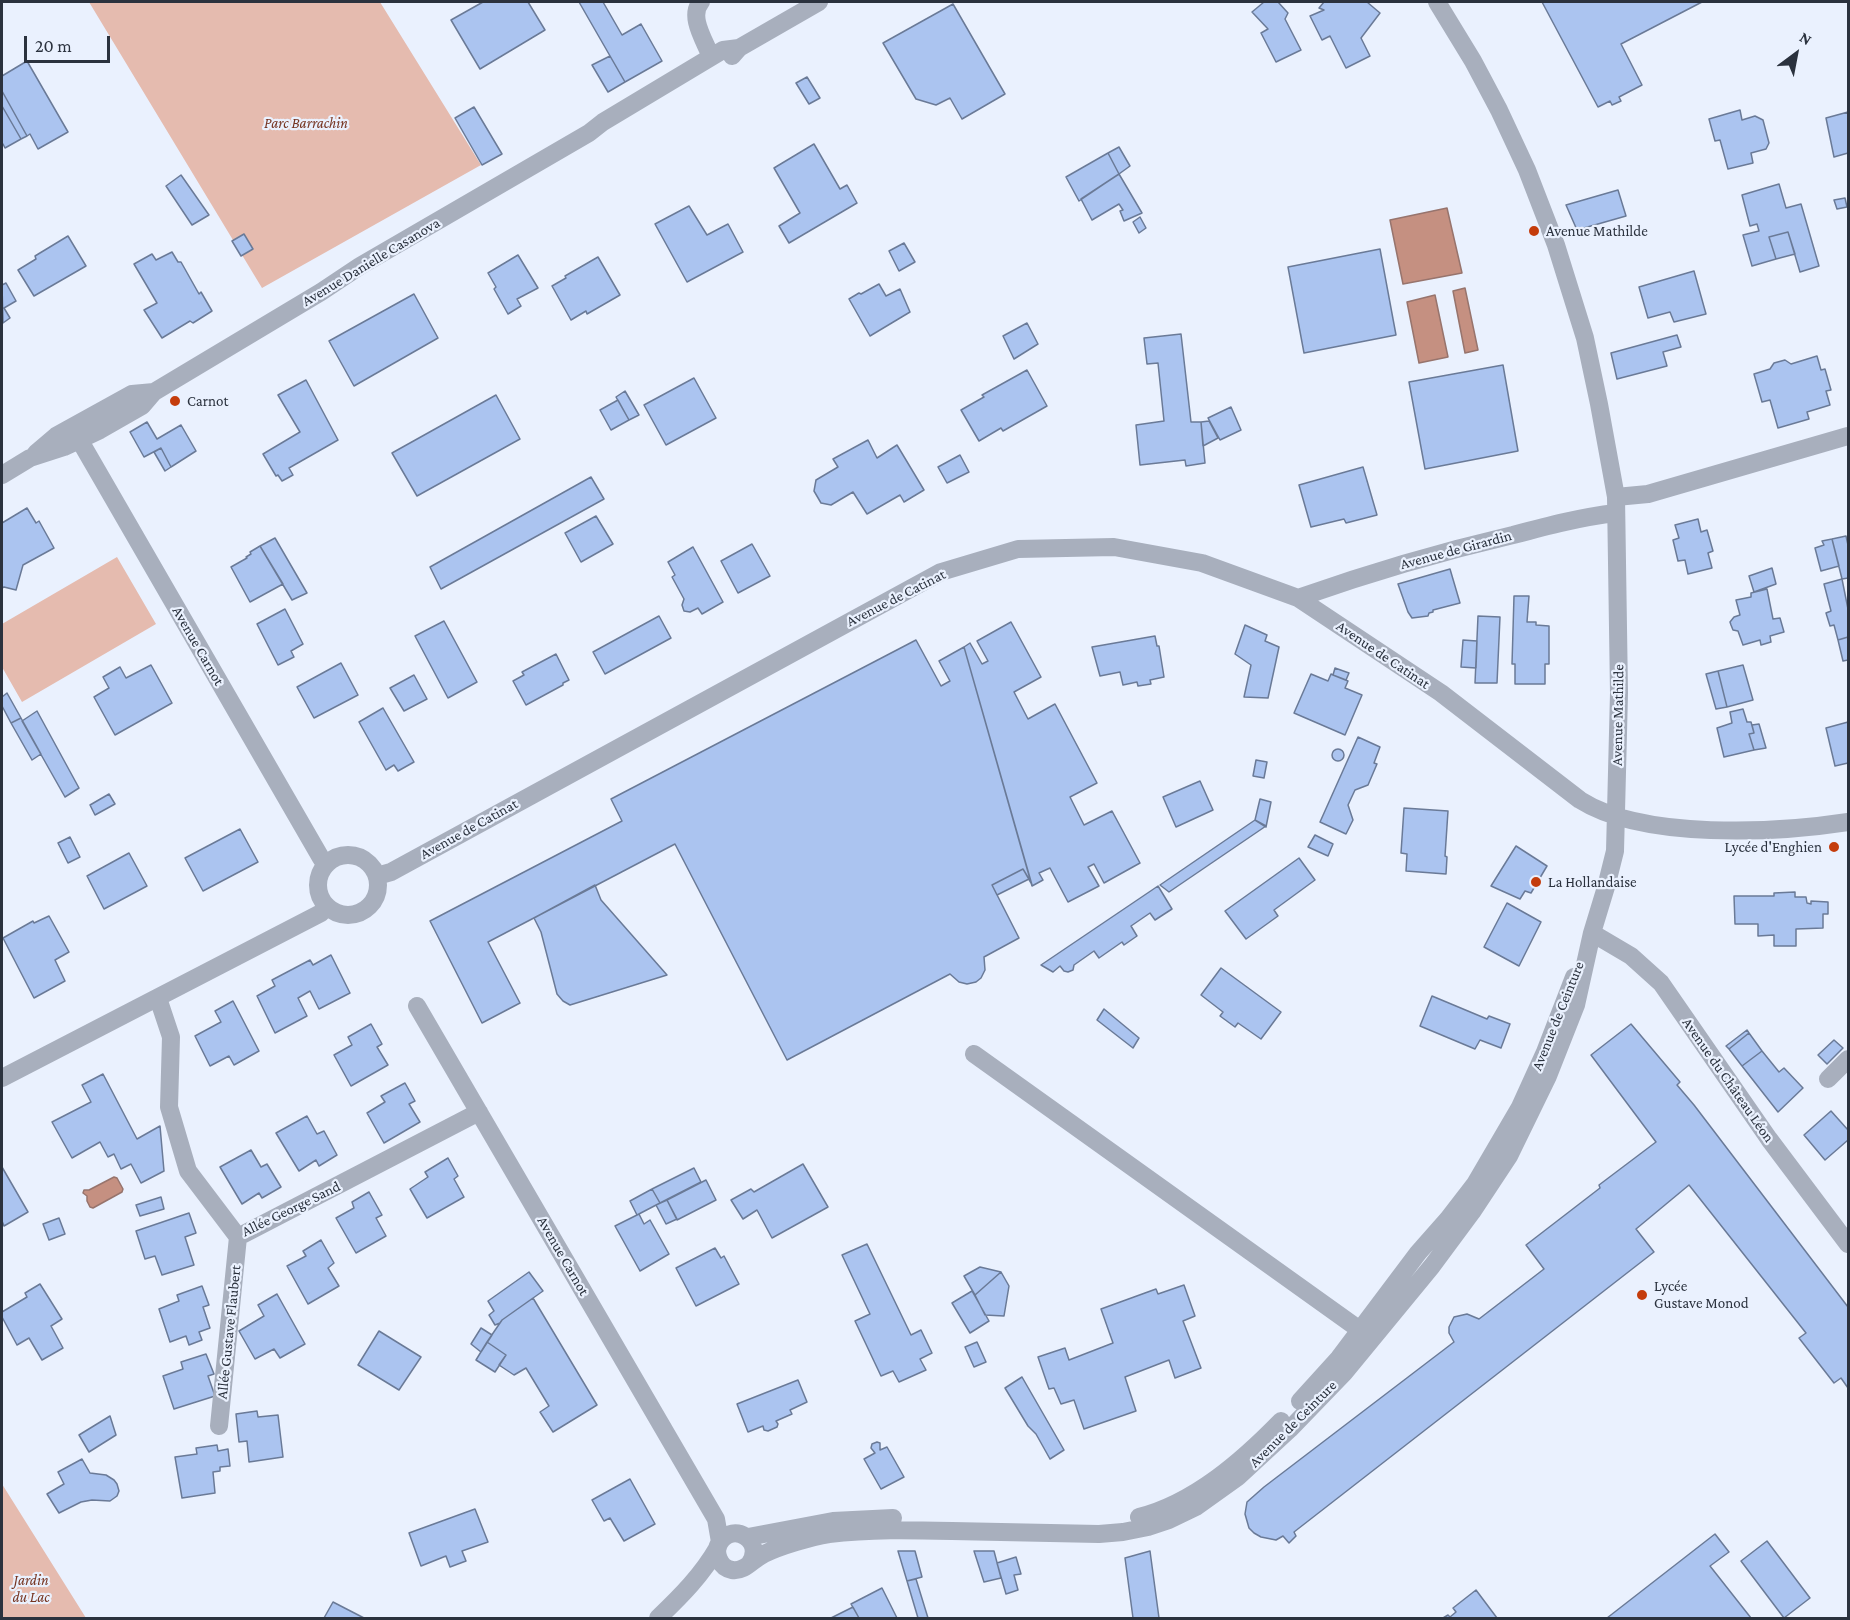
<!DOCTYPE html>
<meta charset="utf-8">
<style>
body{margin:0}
#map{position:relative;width:1850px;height:1620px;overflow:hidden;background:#eaf1fe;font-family:"Crimson Pro",serif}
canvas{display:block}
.frame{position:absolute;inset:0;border:3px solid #2b323e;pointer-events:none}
.north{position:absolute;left:1766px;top:24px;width:60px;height:60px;-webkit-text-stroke:4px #eaf1fe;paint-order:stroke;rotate:32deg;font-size:16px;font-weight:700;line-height:24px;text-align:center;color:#2b323e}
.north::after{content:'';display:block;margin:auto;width:21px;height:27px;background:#2b323e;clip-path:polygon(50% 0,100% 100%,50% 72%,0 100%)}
.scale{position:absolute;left:24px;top:36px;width:86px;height:27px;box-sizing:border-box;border:3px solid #2b323e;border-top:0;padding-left:8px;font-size:18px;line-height:21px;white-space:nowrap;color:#2b323e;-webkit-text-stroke:4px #eaf1fe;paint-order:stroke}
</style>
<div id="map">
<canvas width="1850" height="1620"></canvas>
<div class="frame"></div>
<div class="north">N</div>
<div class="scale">20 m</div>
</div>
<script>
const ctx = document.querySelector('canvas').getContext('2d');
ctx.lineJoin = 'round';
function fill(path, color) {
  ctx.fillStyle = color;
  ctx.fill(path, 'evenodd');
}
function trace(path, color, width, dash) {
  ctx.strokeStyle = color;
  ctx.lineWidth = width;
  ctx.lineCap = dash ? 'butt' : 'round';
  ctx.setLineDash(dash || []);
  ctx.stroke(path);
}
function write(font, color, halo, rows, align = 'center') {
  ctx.font = font + ' "Crimson Pro",serif';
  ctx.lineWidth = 4.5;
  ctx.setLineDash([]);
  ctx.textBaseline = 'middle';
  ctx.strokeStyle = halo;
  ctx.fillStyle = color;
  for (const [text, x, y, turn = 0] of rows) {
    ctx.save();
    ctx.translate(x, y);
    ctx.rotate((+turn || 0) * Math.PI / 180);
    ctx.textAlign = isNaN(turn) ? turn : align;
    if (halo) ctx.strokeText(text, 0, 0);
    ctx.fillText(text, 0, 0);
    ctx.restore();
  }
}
fill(new Path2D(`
 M89,2H380L481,165L262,288Z
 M117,557L156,624L22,702L2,667V624Z
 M2,1484L86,1618H2Z`), '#e5bbaf');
const water = new Path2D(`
 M1447,208L1462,273L1403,284L1390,220Z
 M1465,288L1478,350L1465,353L1453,291Z
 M1435,295L1448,357L1419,363L1407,302Z
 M114,1177L117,1178L123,1189L122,1192L93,1208L90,1207L87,1201V1196L83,1193L84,1190H89Z`);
fill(water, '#c59081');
trace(water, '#97746d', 1.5);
const building = new Path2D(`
 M483,2H528L545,30L480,69L451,20Z
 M579,2H603L622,35L641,24L662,61L625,82Z
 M1264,2H1278L1288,13L1285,19L1301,50L1276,62L1261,33L1268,29L1252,12Z
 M1324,2H1367L1380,13L1361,38L1370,56L1346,68L1330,36L1322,40L1310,16L1324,10L1319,8Z
 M1542,2H1702L1621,44L1642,85L1619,97L1621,101L1612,105L1610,101L1598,107Z
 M953,4L1005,94L962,119L950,98L936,105L916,99L883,43Z
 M610,56L625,82L608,92L592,65Z
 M27,61L68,132L38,149L30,134L27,136L2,91V76Z
 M807,77L820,98L809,104L796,83Z
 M2,91L27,136L21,139L2,106Z
 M2,106L21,139L5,148L3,144L2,145Z
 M474,107L502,154L482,165L455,118Z
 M1740,110L1742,120L1755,116L1763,120L1769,143L1766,149L1751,153L1753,163L1728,169L1720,140L1715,141L1709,119Z
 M1848,112V153L1834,157L1826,118Z
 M814,144L840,189L847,185L857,203L789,243L779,226L800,213L774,168Z
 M1119,147L1130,166L1119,174L1108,153Z
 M1108,153L1119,174L1079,201L1066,177Z
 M1119,174L1142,213L1124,221L1120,211L1123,210L1119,204L1092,220L1081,199Z
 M181,175L209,215L192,225L166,186Z
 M1779,184L1786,208L1801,204L1819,266L1800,272L1788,232L1769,237L1776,259L1752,266L1743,235L1759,231L1757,224L1750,226L1742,195Z
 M1618,190L1626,216L1577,230L1566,205Z
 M1845,198L1847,207L1837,209L1834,200Z
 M689,206L707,235L728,224L743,252L687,282L655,224Z
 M1140,217L1146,228L1139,233L1133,222Z
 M1788,232L1795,254L1776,259L1769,237Z
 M244,234L253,249L241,256L232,241Z
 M68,236L86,266L34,296L18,270L36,259L35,256Z
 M904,243L915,262L899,271L889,251Z
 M1380,249L1396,335L1304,353L1288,267Z
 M172,252L178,262H181L199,294L201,292L212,311L193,323L190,321L162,338L144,310L157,303L134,264L152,254L156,260Z
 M518,255L538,288L517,299L521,306L508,314L494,289L496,287L488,273Z
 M598,257L620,295L587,314L586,311L571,320L552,286L566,278L565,276Z
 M1694,271L1706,314L1674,322L1670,312L1648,318L1639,287Z
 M6,283L16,301L4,308L10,318L3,323L2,285Z
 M879,284L886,296L900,289L910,312L870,336L849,299L859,293L861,294Z
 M414,294L438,338L354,386L329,341Z
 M1027,323L1038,344L1014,359L1003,336Z
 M1181,334L1191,422H1201L1205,463L1186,466L1185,460L1140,465L1136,425L1164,421L1158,363L1147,364L1144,338Z
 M1677,335L1681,347L1663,352L1667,366L1617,379L1611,353Z
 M1817,356L1821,370L1825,369L1831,390L1826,391L1830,405L1807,412L1809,419L1778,428L1770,400L1762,402L1754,374L1770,369L1774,363L1785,360L1791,364Z
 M1503,365L1518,451L1425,469L1409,382Z
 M1027,370L1047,406L1003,431L1001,428L979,441L961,410L984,397L982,395Z
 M694,378L716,418L666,445L644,405Z
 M306,380L338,440L289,468L293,475L282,481L278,475L276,476L263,454L300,432L278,395Z
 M625,391L639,415L629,420L616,397Z
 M496,395L520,439L417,496L392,453Z
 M618,400L629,420L611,430L600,410Z
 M1231,407L1241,430L1220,440L1208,418Z
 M1209,421L1218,438L1203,446L1201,422Z
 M147,422L157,439L181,425L196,451L171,467L161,448L144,457L130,432Z
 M868,440L877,458L897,445L924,490L904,502L900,495L867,514L853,492L831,505L821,503L814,491L816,480L838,467L833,459Z
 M161,448L171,467L165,471L154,452Z
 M960,455L969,472L947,483L938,467Z
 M1363,467L1377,515L1346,523L1344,519L1311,527L1299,485Z
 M591,477L604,499L441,589L430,567Z
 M27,508L36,523L39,521L54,548L23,565L16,590L4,587L2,588V523Z
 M596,516L613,544L581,562L565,533Z
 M1698,519L1701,532L1707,530L1713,551L1708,553L1712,568L1688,574L1685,560L1678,561L1673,540L1679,538L1675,525Z
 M1846,536L1848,545V578L1842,579L1832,539Z
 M275,538L307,593L292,600L260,546Z
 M1832,539L1839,566L1821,571L1815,548L1824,545L1822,541Z
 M752,544L770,576L738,593L721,561Z
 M260,546L283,584L250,602L231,567L247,558L246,557L251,554L250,552Z
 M693,547L723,602L702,614L698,608L690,612L684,611L682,605L684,599L672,577L675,575L668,562Z
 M1772,568L1776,584L1754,592L1749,576Z
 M1450,569L1460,603L1433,610V612L1429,613L1428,616L1412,618L1408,612L1398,584Z
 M1842,579L1848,609V637L1838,640L1834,625L1830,626L1826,613L1831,611L1824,584Z
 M1767,589L1773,619L1780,618L1784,632L1770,636L1771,642L1761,645L1760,640L1743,645L1738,631L1733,630L1731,625L1730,622L1734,617L1740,615L1736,600L1751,597V593Z
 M1514,596H1529L1527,622H1536V625L1549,626V664H1545V684H1515V664H1512Z
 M285,609L303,644L291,651L294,657L278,665L257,624Z
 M659,616L671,638L605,674L593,652Z
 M1478,616L1500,617L1497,683H1475Z
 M444,621L477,682L448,698L415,636Z
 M1011,622L1041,677L1014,692L1028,719L1055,704L1097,783L1070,797L1084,825L1112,811L1140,863L1104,883L1094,864L1088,867L1099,886L1068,902L1050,868L1039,873L1043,880L1032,886L964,647L970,643L982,664L988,661L977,641Z
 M1245,625L1267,635L1265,641L1279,647L1268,698L1244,697L1251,665L1235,654Z
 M1155,636L1157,646H1159L1164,677L1150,680L1151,684L1138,686L1137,682L1123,685L1120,672L1100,676L1092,647Z
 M1848,637V660L1843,661L1838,640Z
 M916,640L941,686L950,681L939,661L964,647L1032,885L1023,869L992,885L1019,938L984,957L985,970L981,978L976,982L967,984L959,982L950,974L787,1060L675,844L488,942L520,1003L482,1023L430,921L622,821L611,799Z
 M1463,640L1477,641L1476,668L1461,667Z
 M556,654L569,680L563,683V685L526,705L513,681L524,675L522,672Z
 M341,663L358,695L314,718L297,687Z
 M151,665L172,703L115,735L94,697L109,688L103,677L120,667L126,678Z
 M1743,665L1753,700L1727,707L1718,671Z
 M1335,668L1349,673L1346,680L1333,675Z
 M1718,671L1727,707L1716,709L1706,674Z
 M1311,674L1328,681L1331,674L1333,675L1348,681L1345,688L1362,695L1345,735L1294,713Z
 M414,675L427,699L404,711L390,688Z
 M7,693L21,718L11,723L2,706V697Z
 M383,708L414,762L398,771L394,765L386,770L359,722Z
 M1743,709L1747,722H1751L1754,733L1749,734L1754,750L1724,757L1717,728L1732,723L1730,712Z
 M37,711L79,788L65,797L22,721Z
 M21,718L41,754L32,760L11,723Z
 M1848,722V763L1835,766L1826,728Z
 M1759,724L1766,748L1754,750L1749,734L1754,733L1752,725Z
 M1358,737L1380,747L1374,763L1377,764L1368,785L1355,790L1348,805L1353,820L1346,834L1320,822Z
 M1332 755a6 6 0 1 1 12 0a6 6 0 1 1-12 0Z
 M1256,760L1267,762L1264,778L1253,776Z
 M1200,781L1213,810L1176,827L1163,797Z
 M109,794L115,804L95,815L90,805Z
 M1260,799L1271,802L1266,827L1255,820Z
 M1404,808L1448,811L1445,856L1447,857L1446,874L1406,871L1407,854L1401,853Z
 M1255,820L1266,826L1169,892L1160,885Z
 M240,829L258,862L203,891L185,858Z
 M1315,835L1333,844L1328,856L1308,847Z
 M70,837L80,857L68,863L58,843Z
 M1516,846L1547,866L1531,893L1525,891L1520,899L1491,886Z
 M129,853L147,886L104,909L87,876Z
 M1299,858L1315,880L1274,910L1278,916L1246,939L1225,911Z
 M1023,869L1029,879L997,895L992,885Z
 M595,885L601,900L667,975L570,1005L563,1001L557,994L541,932L534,918Z
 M1158,886L1172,909L1155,920L1150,913L1131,926L1137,936L1124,945L1122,942L1099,958L1094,951L1074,965L1073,970L1068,972L1064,971L1060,966L1053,972L1041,965Z
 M1795,892V897H1806L1807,903L1811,904V901L1828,902V914H1823V928L1796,929V946H1774V935L1758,936V924H1735L1734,896H1774V893Z
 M1507,903L1541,922L1519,966L1484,947Z
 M49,916L69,952L55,960L65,981L34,998L3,938L33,921L34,923Z
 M331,955L350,993L319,1009L310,991L298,998L307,1016L275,1033L257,996L275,986L272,980L310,960L313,965Z
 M1221,968L1281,1012L1261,1039L1238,1023L1235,1027L1220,1016L1223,1012L1201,995Z
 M1432,996L1487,1019L1489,1016L1510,1024L1501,1048L1480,1040L1475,1049L1420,1026Z
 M233,1001L259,1051L234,1065L229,1056L210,1066L195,1036L221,1022L215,1011Z
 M1104,1009L1139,1038L1133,1048L1097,1020Z
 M371,1024L382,1044L377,1047L388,1065L351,1086L334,1055L352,1045L348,1037Z
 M1631,1024L1680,1082L1677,1085L1694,1105L1848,1307V1388L1841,1378L1834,1383L1799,1338L1806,1333L1689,1185L1636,1229L1654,1252L1294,1532L1296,1536L1289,1543L1283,1536L1276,1540L1261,1537L1254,1533L1249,1528L1245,1514L1247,1502L1264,1487L1454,1342L1449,1333V1327L1454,1317L1467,1314L1479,1319L1544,1269L1526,1245L1600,1188L1599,1185L1656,1142L1591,1055Z
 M1747,1030L1749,1033L1729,1049L1726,1046Z
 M1749,1033L1762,1051L1742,1066L1729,1049Z
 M1834,1040L1843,1048L1827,1064L1818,1055Z
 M1762,1051L1779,1072L1784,1068L1803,1088L1778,1112L1742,1066Z
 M103,1074L137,1139L160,1126L164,1171L141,1183L131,1164L121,1169L114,1154L108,1157L100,1142L72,1158L52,1122L91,1102L82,1085Z
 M405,1083L415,1101L409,1104L420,1122L384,1143L367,1113L385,1102L381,1096Z
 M1831,1111L1848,1130V1140L1825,1160L1804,1135Z
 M307,1116L317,1134L324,1131L337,1155L319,1166L316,1160L299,1171L276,1133Z
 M251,1150L261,1167L267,1164L281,1187L262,1198L259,1193L242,1204L220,1167Z
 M448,1158L458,1176L454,1179L464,1197L427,1218L410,1189L428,1177L425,1172Z
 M803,1164L828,1207L772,1238L757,1210L743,1219L731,1200L751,1189L754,1192Z
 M2,1167L28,1212L4,1226L2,1221Z
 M694,1168L701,1182L660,1203L652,1189Z
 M706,1180L716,1200L677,1220L667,1200Z
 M652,1189L660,1203L637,1215L630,1201Z
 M369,1192L382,1215L376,1218L386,1236L356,1253L336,1218L354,1208L352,1202Z
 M161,1197L164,1209L140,1216L136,1205Z
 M667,1200L677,1219L666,1224L656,1205Z
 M189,1213L196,1233L185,1237L194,1265L162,1275L155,1256L145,1259L136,1231Z
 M639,1214L644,1224L650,1220L669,1254L640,1271L615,1226Z
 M59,1218L65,1234L49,1240L43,1224Z
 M321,1240L334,1263L328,1268L339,1286L308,1304L287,1266L306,1256L303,1251Z
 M867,1244L911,1335L921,1330L932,1353L920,1359L926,1370L899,1382L893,1371L881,1376L855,1321L870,1314L842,1255Z
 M715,1248L721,1258L724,1256L739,1284L696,1306L676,1268Z
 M980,1267L1001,1272L975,1295L964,1276Z
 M529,1272L543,1291L502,1320L500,1323L495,1325L489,1315L494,1311L488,1301Z
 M1001,1272L1009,1286L1004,1316L985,1315L975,1295Z
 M40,1284L62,1319L51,1326L63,1348L42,1360L29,1338L17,1345L2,1317V1312L27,1297L25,1293Z
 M1184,1285L1195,1316L1183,1321L1201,1368L1175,1378L1169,1360L1125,1377L1136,1411L1084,1429L1074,1400L1061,1404L1054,1388L1049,1389L1038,1357L1065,1348L1069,1360L1113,1343L1101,1309L1156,1289L1158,1294Z
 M202,1286L209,1305L203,1307L210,1328L199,1332L202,1340L189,1345L186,1336L170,1342L159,1309L179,1301L177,1295Z
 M972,1291L989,1321L970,1333L952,1303Z
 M277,1294L305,1344L280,1358L274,1349L255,1359L239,1331L264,1316L258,1305Z
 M533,1298L597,1405L553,1432L540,1412L549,1406L526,1368L514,1375L499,1365L506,1355L487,1342L502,1320Z
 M481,1328L492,1335L481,1352L471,1344Z
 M379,1331L421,1357L399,1390L358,1365Z
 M487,1342L506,1355L495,1372L476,1360Z
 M977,1342L986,1362L974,1367L965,1347Z
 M206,1354L214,1374L208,1376L215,1396L174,1409L163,1376L183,1369L181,1362Z
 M1022,1377L1064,1450L1050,1459L1036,1434L1028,1426L1005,1388Z
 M798,1380L807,1402L790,1410L792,1414L776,1421L778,1424L777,1427L768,1431L764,1430L763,1426L748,1432L737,1404Z
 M257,1411L258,1417L278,1415L283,1457L249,1462L247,1441L239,1442L236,1414Z
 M110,1416L116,1435L89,1452L79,1435Z
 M877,1442L880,1443V1450L887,1447L904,1477L881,1489L864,1459L875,1453L871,1448L872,1444Z
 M217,1445L218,1451L228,1449L230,1466L220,1467V1471L213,1472L215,1493L182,1498L175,1457L197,1454L196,1448Z
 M82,1459L90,1473L106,1475L114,1480L117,1484L119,1491L117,1496L110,1501L92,1500L81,1502L59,1513L47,1494L64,1484L58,1472Z
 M630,1479L655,1524L624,1541L610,1518L604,1521L592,1500Z
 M475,1509L488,1542L462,1551L466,1561L450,1567L446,1556L421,1566L409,1533Z
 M1715,1534L1729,1552L1710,1566L1751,1618H1607Z
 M1767,1541L1810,1598L1784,1618L1741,1561Z
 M898,1551H915L922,1577L907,1581Z
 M974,1551H994L1001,1578L984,1582Z
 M1150,1551L1159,1618H1133L1125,1558Z
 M1016,1557L1021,1574L1014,1575L1018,1590L1006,1594L997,1563Z
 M916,1579L928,1618H918L907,1581Z
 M882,1588L897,1618H859L851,1604Z
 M1476,1590L1497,1618H1443L1448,1615L1450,1617L1456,1612L1453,1608Z
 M333,1602L364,1618H324Z
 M853,1607L859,1618H831Z`);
fill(building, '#abc4f0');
trace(building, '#6a7a97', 1.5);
trace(new Path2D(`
 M701,2C688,16 705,41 711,57
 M732,56L739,48L819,2
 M72,427L321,858L326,865
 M36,453L56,436L132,394L154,392
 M2,475L30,458L64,447L100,430L142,406L154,392L321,292L360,266L589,133L603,122L723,50L739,48
 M1616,497L1648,494L1848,436
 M1298,598C1369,573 1440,552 1513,535C1547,526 1581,517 1616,513
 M318 885a30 30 0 1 1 60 0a30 30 0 1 1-60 0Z
 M377,876L391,872L941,572L1018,549L1114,547L1202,563L1298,598L1441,693L1580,800C1643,840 1776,833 1848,822
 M1592,933L1631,956L1661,983L1769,1139L1848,1244
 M158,998L171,1037L169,1107L188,1171L238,1237L479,1112
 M417,1006L716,1519L720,1542
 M974,1054L1360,1330
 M2,1078L321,913L327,906
 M1828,1079L1848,1059
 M1300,1401L1339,1358L1418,1253L1448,1219L1475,1184L1520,1107L1545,1052L1574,977
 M219,1426L238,1237
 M1139,1517C1194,1503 1242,1461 1281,1421
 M748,1537L833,1521L893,1518
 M750,1563C764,1540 733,1522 720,1542C713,1552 720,1568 732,1570C745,1572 753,1559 764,1554C780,1546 811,1537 829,1534C870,1529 911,1530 952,1531C1001,1532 1050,1533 1099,1534L1123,1532L1148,1527L1169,1520L1196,1507L1238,1477L1290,1429L1344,1373L1432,1266L1472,1212L1509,1156L1548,1076L1576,1005L1592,933L1606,887L1615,851L1619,693L1616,497L1599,404L1585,338L1556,245L1527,170L1499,110L1473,61L1437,2
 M658,1618C681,1596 702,1575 718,1547`), '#a8afbd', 18);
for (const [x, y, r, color] of [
 [1534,231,6,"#c43c0c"],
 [175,401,6,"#c43c0c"],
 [1834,847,6,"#c43c0c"],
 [1536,882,6,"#c43c0c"],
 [1642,1295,6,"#c43c0c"]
]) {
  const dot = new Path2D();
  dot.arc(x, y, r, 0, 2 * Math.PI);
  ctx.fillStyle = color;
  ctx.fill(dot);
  trace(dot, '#eaf1fe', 2);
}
write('italic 15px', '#763421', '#eaf1fe', [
 ["Parc Barrachin",306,123],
 ["Jardin",31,1580],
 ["du Lac",31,1597]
]);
write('15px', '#2b323e', '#eaf1fe', [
 ["Avenue Mathilde",1546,231],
 ["Carnot",187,401],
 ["Lycée d'Enghien",1822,847,"right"],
 ["La Hollandaise",1548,882],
 ["Lycée",1654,1286],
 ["Gustave Monod",1654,1303]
], 'left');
write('15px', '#2b323e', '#eaf1fe', [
 ["Avenue Danielle Casanova",371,262,-31],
 ["Avenue de Girardin",1456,550,-15],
 ["Avenue de Catinat",896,598,-27],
 ["Avenue Carnot",198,646,60],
 ["Avenue de Catinat",1383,655,34],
 ["Avenue Mathilde",1618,715,-89],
 ["Avenue de Catinat",469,829,-29],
 ["Avenue de Ceinture",1558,1016,-68],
 ["Avenue du Château Léon",1728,1080,55],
 ["Allée George Sand",291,1209,-26],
 ["Avenue Carnot",563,1256,60],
 ["Allée Gustave Flaubert",229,1332,-84],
 ["Avenue de Ceinture",1293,1424,-45]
]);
</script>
